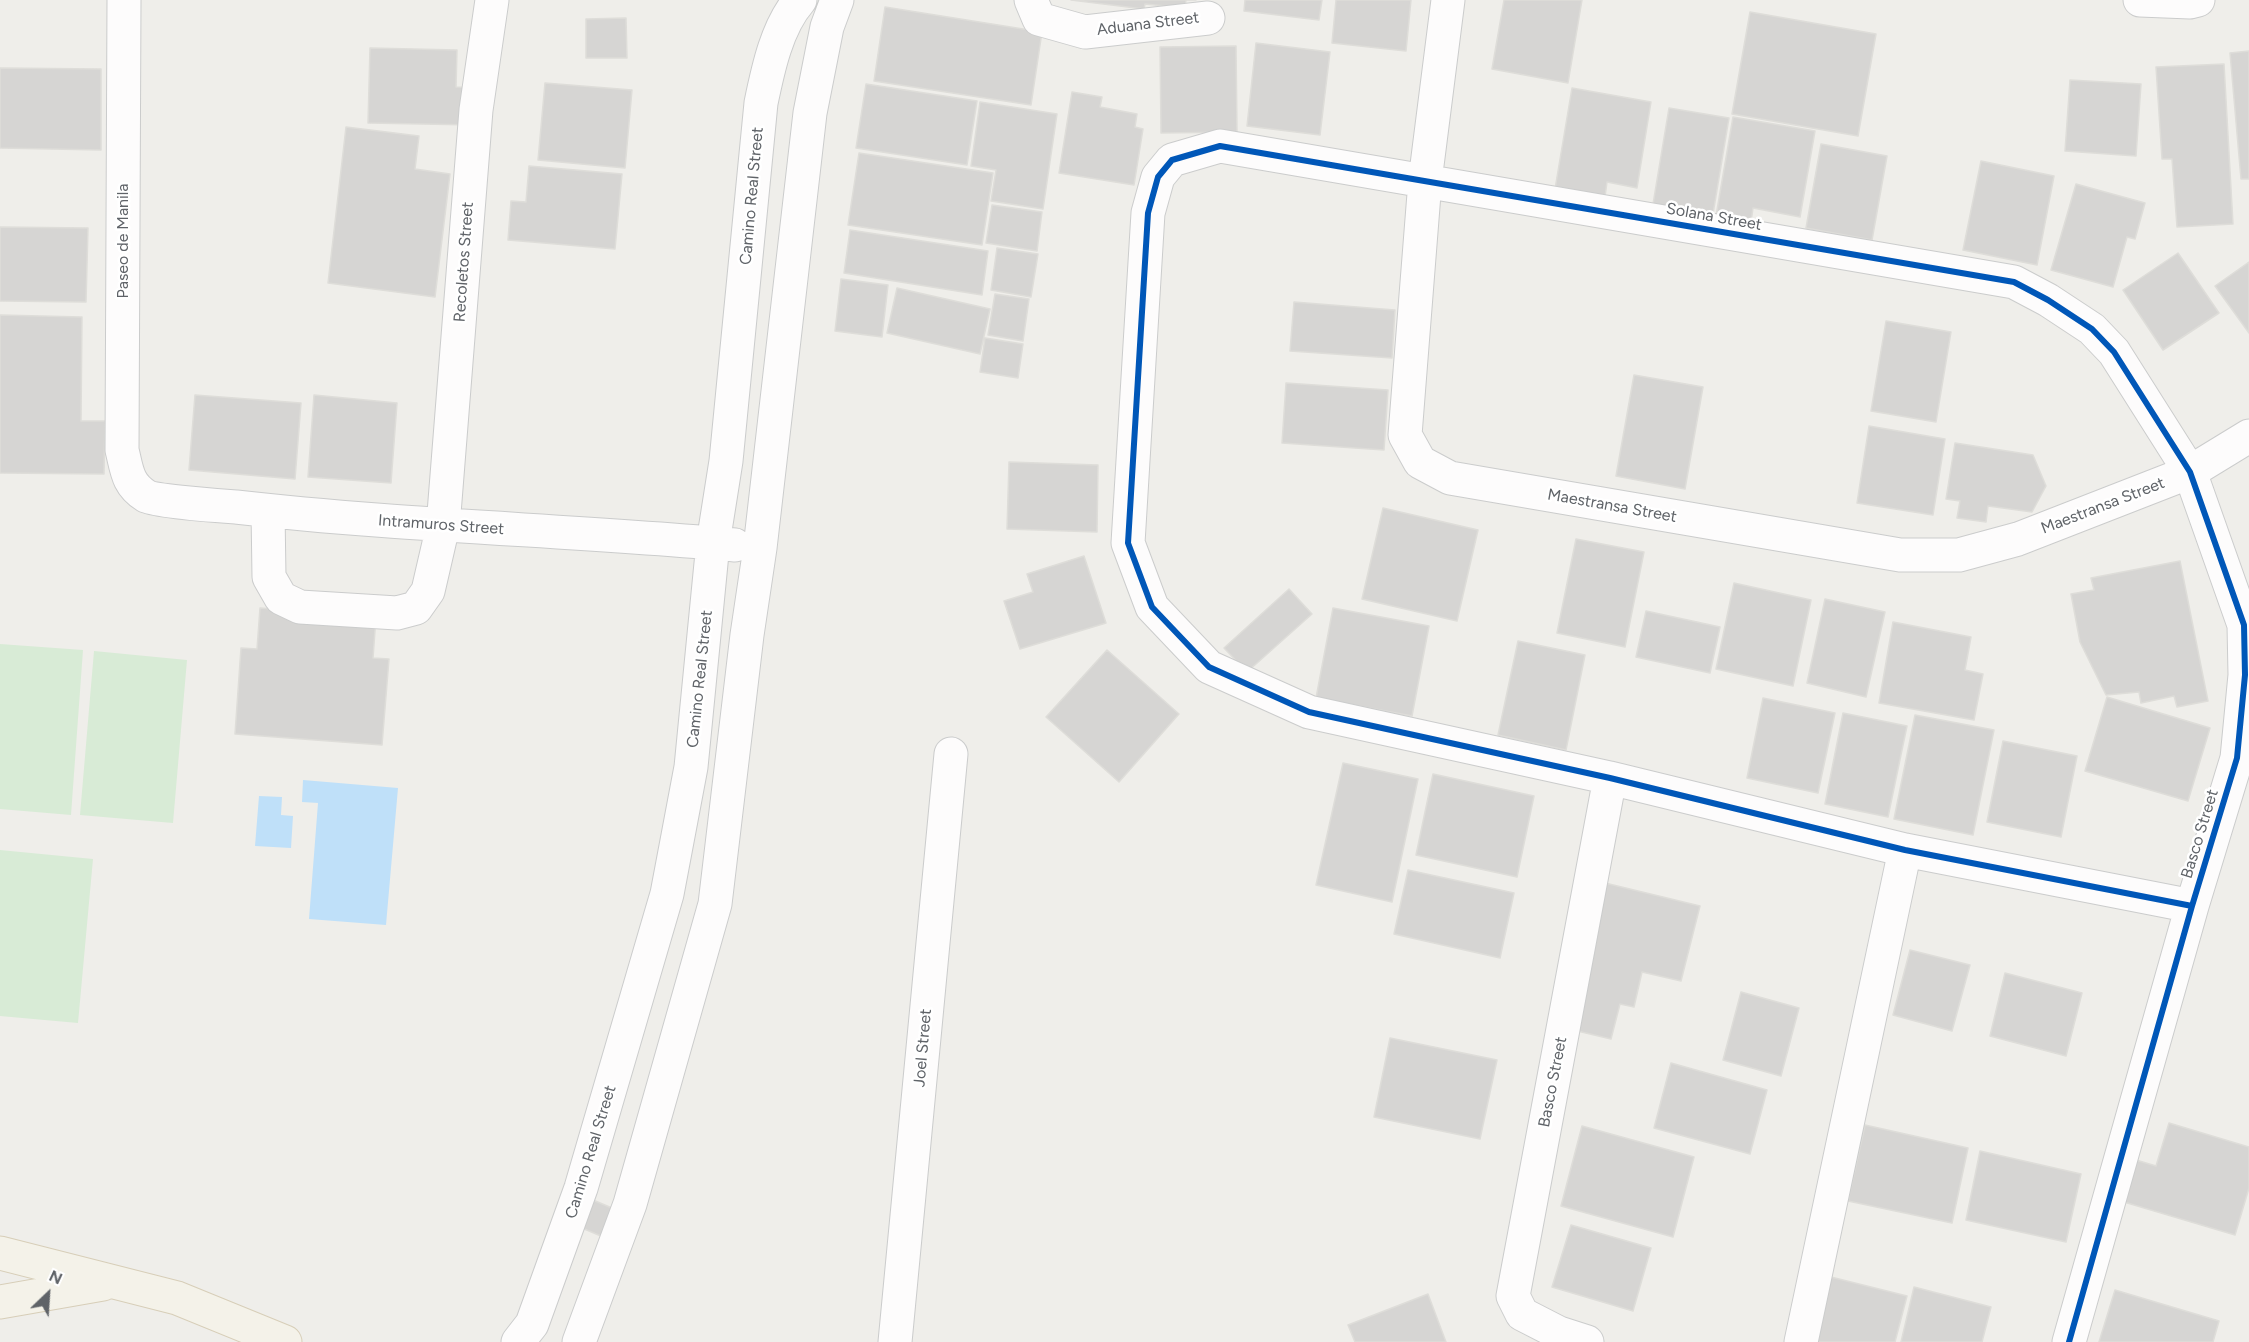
<!DOCTYPE html>
<style>
body{margin:0}
#map{position:relative;width:2249px;height:1342px;overflow:hidden;background:#efeeea;font-family:Figtree,sans-serif}
canvas{display:block}
.north{position:absolute;left:18px;top:1264px;width:60px;height:60px;-webkit-text-stroke:4px #fff;paint-order:stroke;rotate:25deg;font-size:16px;font-weight:700;line-height:24px;text-align:center;color:#5f6368}
.north::after{content:'';display:block;margin:auto;width:21px;height:27px;background:#5f6368;clip-path:polygon(50% 0,100% 100%,50% 72%,0 100%)}
</style>
<div id="map">
<canvas width="2249" height="1342"></canvas>
<div class="north">N</div>
</div>
<script>
const ctx = document.querySelector('canvas').getContext('2d');
ctx.lineJoin = 'round';
function fill(path, color) {
  ctx.fillStyle = color;
  ctx.fill(path, 'evenodd');
}
function trace(path, color, width, dash) {
  ctx.strokeStyle = color;
  ctx.lineWidth = width;
  ctx.lineCap = dash ? 'butt' : 'round';
  ctx.setLineDash(dash || []);
  ctx.stroke(path);
}
function write(font, color, halo, rows, align = 'center') {
  ctx.font = font + ' Figtree,sans-serif';
  ctx.lineWidth = 5;
  ctx.setLineDash([]);
  ctx.textBaseline = 'middle';
  ctx.strokeStyle = halo;
  ctx.fillStyle = color;
  for (const [text, x, y, turn = 0] of rows) {
    ctx.save();
    ctx.translate(x, y);
    ctx.rotate((+turn || 0) * Math.PI / 180);
    ctx.textAlign = isNaN(turn) ? turn : align;
    if (halo) ctx.strokeText(text, 0, 0);
    ctx.fillText(text, 0, 0);
    ctx.restore();
  }
}
fill(new Path2D(`
 M0,644L83,650L71,815L0,809Z
 M94,651L187,660L173,823L80,815Z
 M0,850L93,859L78,1023L0,1016Z`), '#d8ebd6');
fill(new Path2D(`
 M303,780L398,788L386,925L309,919L318,803L302,802Z
 M259,796L282,797L281,815L293,816L291,848L255,846Z`), '#bfe0f9');
const building = new Path2D(`
 M1071,0H1196H1186L1185,8L1145,4L1144,9Z
 M1245,0H1322L1319,20L1244,11Z
 M1336,0H1411L1406,51L1332,43Z
 M1504,0H1582L1568,83L1492,69Z
 M885,7L1042,32L1031,105L874,81Z
 M1750,12L1876,34L1858,136L1732,114Z
 M626,18L627,58H586V19Z
 M1256,43L1330,52L1320,135L1247,126Z
 M1236,46L1237,132L1161,133L1160,47Z
 M370,48L457,50L456,87L475,88V125L368,123Z
 M2249,51V179H2241L2230,53Z
 M2224,64L2233,224L2177,227L2172,159H2162L2156,67Z
 M0,68L101,69V150L0,148Z
 M2070,80L2141,84L2136,156L2065,151Z
 M545,83L632,90L625,168L538,160Z
 M866,84L977,101L967,165L856,148Z
 M1572,88L1651,102L1637,188L1607,182L1604,204L1554,195Z
 M1072,92L1102,97L1100,107L1137,114L1135,127L1143,129L1134,185L1059,173Z
 M980,102L1057,114L1043,209L991,201L996,170L971,166Z
 M1669,108L1729,118L1713,214L1653,204Z
 M1733,117L1815,131L1800,217L1753,208L1751,222L1716,216Z
 M346,127L419,136L415,169L450,174L435,297L328,283Z
 M1821,144L1887,156L1872,240L1806,228Z
 M859,153L993,173L982,245L848,225Z
 M1981,161L2054,176L2037,265L1963,250Z
 M529,166L622,174L615,249L508,240L511,201L526,202Z
 M2076,184L2145,203L2135,239L2127,237L2113,287L2051,270Z
 M992,205L1042,212L1037,251L986,243Z
 M0,227L88,228L86,302L0,301Z
 M850,230L988,251L982,295L844,273Z
 M997,248L1038,254L1031,297L991,290Z
 M2178,253L2219,313L2163,350L2123,290Z
 M2249,262V333L2215,286Z
 M841,279L888,285L882,337L835,331Z
 M897,288L990,309L980,354L887,333Z
 M995,294L1029,299L1023,341L988,335Z
 M1294,302L1395,310L1392,358L1290,351Z
 M0,315L82,317L81,421H105L104,474L0,473Z
 M1886,321L1951,332L1936,422L1871,411Z
 M985,338L1023,344L1018,378L980,372Z
 M1634,375L1703,387L1685,489L1616,476Z
 M1286,383L1388,390L1384,450L1282,443Z
 M195,395L301,403L295,479L189,470Z
 M314,395L397,403L391,483L308,477Z
 M1869,426L1945,439L1933,515L1857,503Z
 M1955,443L2033,455L2046,486L2032,512L1988,506L1986,522L1957,518L1960,501L1946,499Z
 M1009,462L1098,465L1097,532L1007,529Z
 M1383,508L1478,530L1457,621L1362,599Z
 M1576,539L1644,552L1625,647L1557,633Z
 M1084,556L1106,623L1020,649L1004,601L1033,592L1027,574Z
 M2180,561L2208,701L2177,707L2174,696L2141,703L2139,692L2106,695L2080,642L2071,594L2094,590L2091,578Z
 M1734,583L1811,600L1793,686L1716,669Z
 M1289,589L1312,614L1247,672L1224,648Z
 M1825,599L1885,612L1866,697L1807,683Z
 M260,608L376,617L373,658L389,659L382,745L235,734L241,648L257,649Z
 M1333,608L1429,626L1412,716L1316,698Z
 M1646,611L1720,627L1710,673L1636,657Z
 M1893,622L1971,637L1965,670L1983,674L1974,720L1879,703Z
 M1518,641L1585,655L1566,750L1498,735Z
 M1107,650L1179,714L1119,782L1046,717Z
 M2107,697L2210,728L2188,801L2085,771Z
 M1763,698L1835,713L1818,793L1747,778Z
 M1843,713L1907,726L1888,817L1825,804Z
 M1915,715L1994,730L1973,835L1894,819Z
 M2003,741L2077,756L2061,837L1987,822Z
 M1343,763L1418,779L1392,902L1316,885Z
 M1433,774L1534,796L1517,877L1416,855Z
 M1408,870L1514,893L1500,958L1394,934Z
 M1605,883L1700,906L1681,981L1642,972L1634,1007L1620,1004L1611,1039L1569,1029Z
 M1910,950L1970,965L1952,1031L1893,1015Z
 M2005,973L2082,993L2066,1056L1990,1036Z
 M1741,992L1799,1008L1781,1076L1723,1060Z
 M1390,1038L1497,1060L1480,1139L1374,1117Z
 M1671,1063L1767,1090L1750,1154L1654,1128Z
 M2169,1123L2249,1147V1188L2235,1235L2124,1202L2136,1160L2156,1166Z
 M1865,1125L1968,1148L1952,1223L1848,1201Z
 M1582,1126L1694,1157L1673,1237L1561,1206Z
 M1980,1151L2081,1174L2066,1242L1966,1220Z
 M593,1200L619,1211L608,1239L582,1228Z
 M1571,1225L1651,1248L1633,1311L1552,1287Z
 M1823,1275L1907,1296L1895,1342H1806Z
 M1914,1287L1991,1307L1982,1342H1901Z
 M2115,1290L2219,1321L2213,1342H2099Z
 M1428,1294L1446,1342H1355L1348,1325Z`);
fill(building, '#d6d5d3');
trace(building, '#deddd9', 1.5);
const minor = new Path2D(`
 M124,0L122,450C127,470 127,484 146,496C155,501 221,506 236,507C402,526 569,530 735,545
 M1031,0L1039,19L1085,32L1208,18
 M1448,0L1425,181L1405,435L1420,462L1450,478L1900,555H1959L2018,539L2190,472L2249,436
 M2140,0L2190,2L2198,0
 M268,511L269,577L281,598L300,607L397,613L416,608L428,591L443,526L476,110L492,0
 M518,1342L532,1324L581,1188L667,894L691,767L713,543L726,461L761,103C768,69 777,26 800,0
 M579,1342L630,1204L715,904L747,635L760,548L810,113L827,27L837,0
 M895,1342L951,754
 M1587,1342L1559,1333L1522,1314L1513,1296L1610,778
 M1801,1342L1905,850
 M2069,1342L2192,906L2237,758L2245,675L2244,625L2190,472L2114,352L2092,329L2048,300L2014,282L1220,146L1172,160L1158,177L1148,213L1128,543L1152,607L1209,667L1309,712L1610,778L1905,850L2192,906`);
const major = new Path2D(`
 M0,1253L177,1298L285,1342
 M0,1302L103,1284`);
trace(minor, '#cbcccc', 35);
trace(major, '#d7ceb8', 35);
trace(minor, '#fdfcfc', 33);
trace(major, '#f4f2e9', 33);
trace(new Path2D(`
 M2069,1342L2192,906L2237,758L2245,675L2244,625L2190,472L2114,352L2092,329L2048,300L2014,282L1220,146L1172,160L1158,177L1148,213L1128,543L1152,607L1209,667L1309,712L1610,778L1905,850L2192,906`), '#0057b8', 6);
write('16px', '#5f6368', '#fff', [
 ["Aduana Street",1148,24,-7],
 ["Camino Real Street",752,196,-85],
 ["Solana Street",1714,217,10],
 ["Paseo de Manila",123,241,-90],
 ["Recoletos Street",464,262,-86],
 ["Maestransa Street",1612,506,10],
 ["Maestransa Street",2103,506,-21],
 ["Intramuros Street",441,525,4],
 ["Camino Real Street",700,679,-84],
 ["Basco Street",2200,834,-73],
 ["Joel Street",923,1048,-85],
 ["Basco Street",1553,1082,-79],
 ["Camino Real Street",591,1152,-73]
]);
</script>
